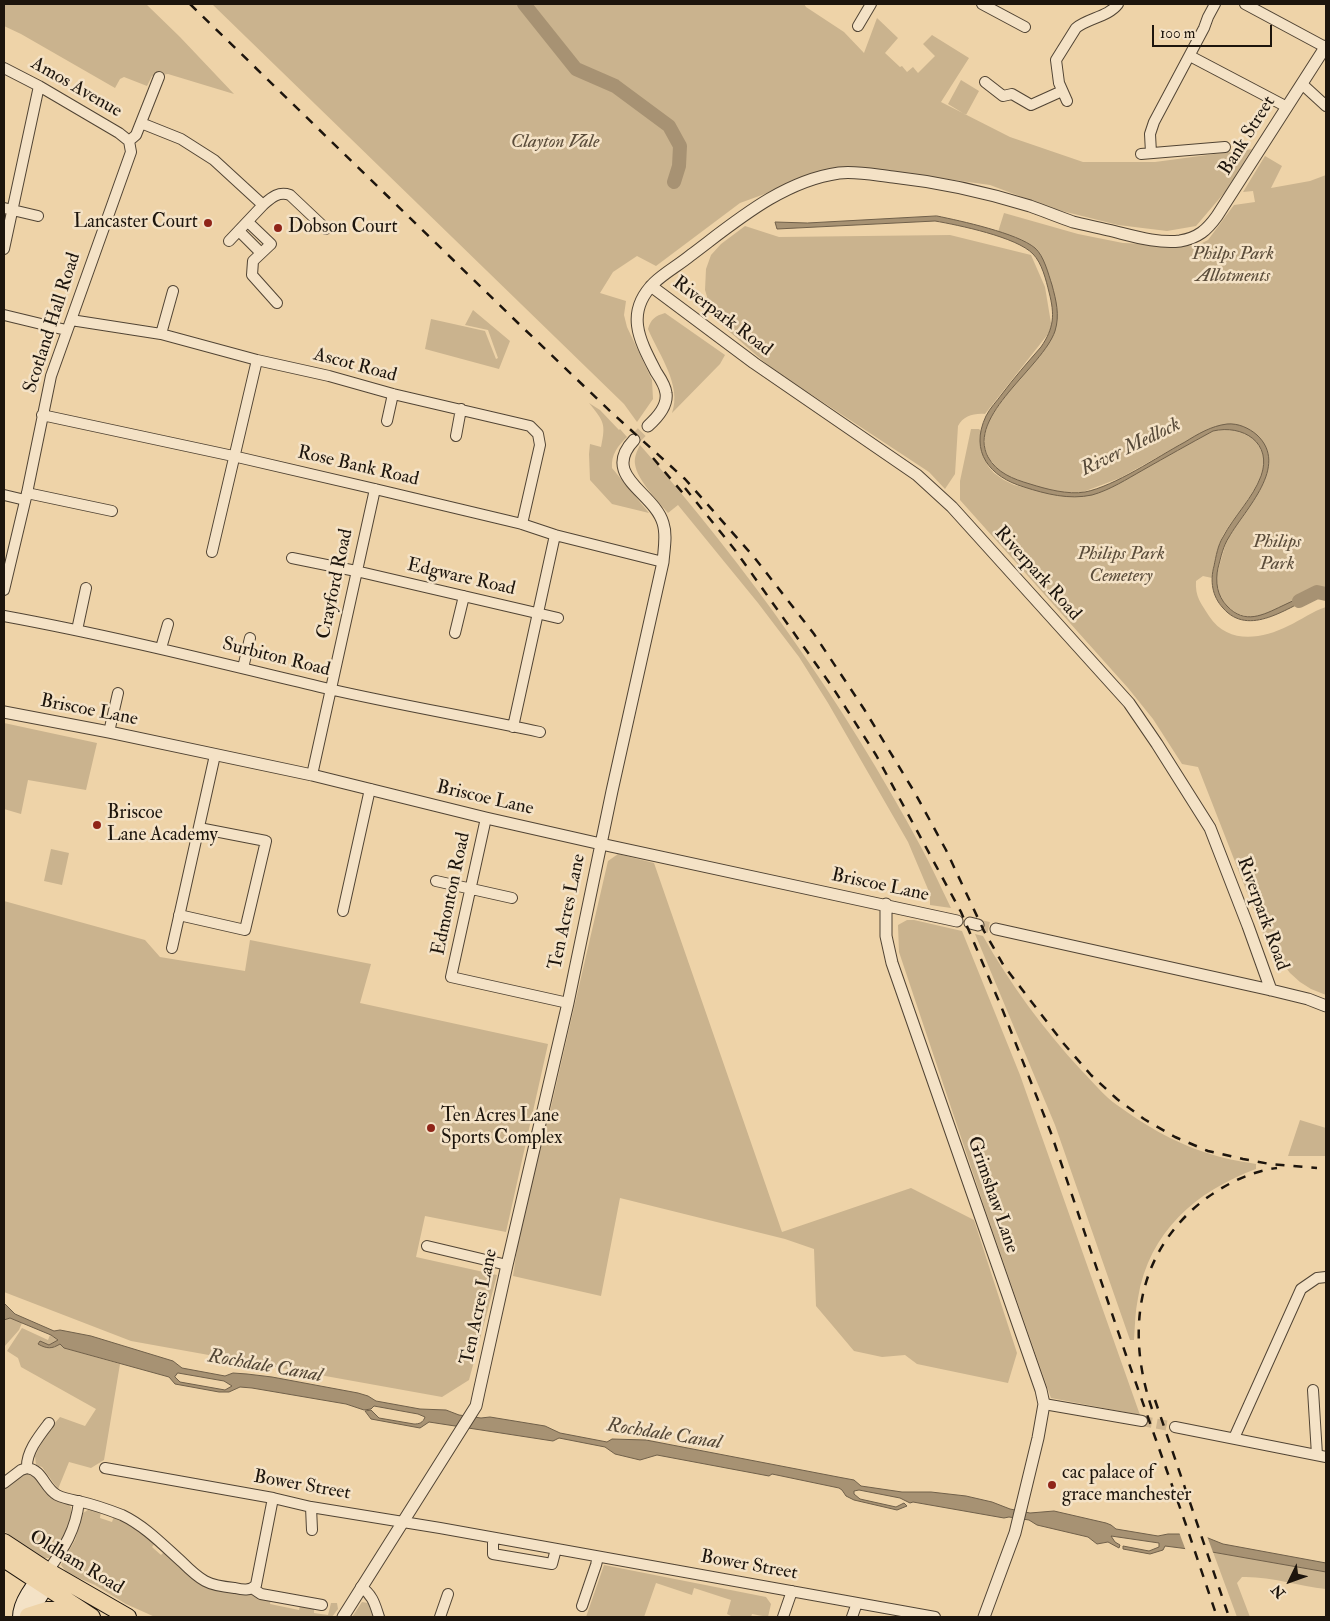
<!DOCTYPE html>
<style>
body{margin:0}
#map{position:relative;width:1330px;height:1621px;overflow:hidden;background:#eed3a8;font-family:"IM FELL Double Pica",serif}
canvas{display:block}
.frame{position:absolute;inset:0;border:5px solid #1d150d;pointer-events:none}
.north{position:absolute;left:1265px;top:1556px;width:50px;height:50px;-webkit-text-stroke:4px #f4e2c6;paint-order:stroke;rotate:228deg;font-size:14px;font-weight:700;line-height:20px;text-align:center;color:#1d150d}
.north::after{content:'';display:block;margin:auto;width:18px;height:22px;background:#1d150d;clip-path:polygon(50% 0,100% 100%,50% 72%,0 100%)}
.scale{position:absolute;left:1152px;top:25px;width:120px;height:22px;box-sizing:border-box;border:2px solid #1d150d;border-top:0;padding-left:6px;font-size:15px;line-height:18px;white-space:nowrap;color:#1d150d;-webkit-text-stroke:4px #f4e2c6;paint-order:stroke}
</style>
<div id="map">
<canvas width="1330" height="1621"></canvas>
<div class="frame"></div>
<div class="north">N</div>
<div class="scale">100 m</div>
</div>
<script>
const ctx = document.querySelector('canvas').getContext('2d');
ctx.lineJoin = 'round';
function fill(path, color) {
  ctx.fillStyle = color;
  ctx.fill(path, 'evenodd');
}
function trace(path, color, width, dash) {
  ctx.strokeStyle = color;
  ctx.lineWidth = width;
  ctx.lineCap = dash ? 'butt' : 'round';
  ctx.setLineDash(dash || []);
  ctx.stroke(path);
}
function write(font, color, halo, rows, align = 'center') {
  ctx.font = font + ' "IM FELL Double Pica",serif';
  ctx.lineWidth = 5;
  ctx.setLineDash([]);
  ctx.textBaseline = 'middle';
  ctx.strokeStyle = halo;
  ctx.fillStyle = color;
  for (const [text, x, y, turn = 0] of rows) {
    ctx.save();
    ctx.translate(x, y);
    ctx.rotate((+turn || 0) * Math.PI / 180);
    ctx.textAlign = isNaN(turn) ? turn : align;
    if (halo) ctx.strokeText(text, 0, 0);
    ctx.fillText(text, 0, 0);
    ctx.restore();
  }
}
fill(new Path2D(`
 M4,4H146L180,37L234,94L168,74L152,76L147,86L124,77L120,79L115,88L21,34L4,26Z
 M212,4H804L806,7L844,32L864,53L877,18L898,38L885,53L900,67L902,66L907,72L913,67L918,73L935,56L923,44L932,35L969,58L941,102L1010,137L1083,162H1155L1252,149L1225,192L1196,226L1167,231L1118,225L1054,209L990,185L918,175L841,169L781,188L740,203L656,266L637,256L613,272L600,293L626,301L624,315L627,327L652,380L653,399L637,422L624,404Z
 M961,80L979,91L966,115L948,104Z
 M1265,156L1282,166L1271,188L1310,181L1326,175V592L1316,590L1262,616L1249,617L1238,614L1228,607L1220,597L1217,583V574L1227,539L1262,486L1269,457L1243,426L1210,428L1120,478L1083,492H1063L1041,488L1016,480L999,471L989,458L985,449V434L990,418L1006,395L1046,348L1057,311L1036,249L1029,244L998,232L1004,213L1078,234L1123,243L1189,246L1198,245L1208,240L1234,205L1255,202L1253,191L1243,192Z
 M745,226L779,237L950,235L1031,255L1045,287L1052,329L985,414C974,413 963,416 958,426L955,474L945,489L929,472L771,368L723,326L713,313L708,300L705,290L706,269L711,255L721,244Z
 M473,310L510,341L499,369L425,349L431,319L485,331L496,359L498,358L488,330L465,325Z
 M665,313L725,355L720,364L672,413C682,385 659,355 648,329C651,319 655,316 665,313Z
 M589,403L600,410L619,430L620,429L627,437C618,446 611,454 612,468L649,513L612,504L590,480L589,454L590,444L601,447C606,423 604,422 589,403Z
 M971,429H979L981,431L980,441L981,450L988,466L994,473L1004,480L1014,485L1062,496L1103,491L1125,480L1213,431C1226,428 1243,428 1253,438C1285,470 1234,511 1221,540C1216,552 1213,565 1212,578L1203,576L1196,581C1195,597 1201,603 1209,616C1228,645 1262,639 1288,626C1301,620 1313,611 1326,607V995L1311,989L1300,982L1290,973L1266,941L1198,767L1182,764L1153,719L1128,688L960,500V481Z
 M640,445C748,568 844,703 921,847C932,867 941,888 951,908L930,905V894L908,842L828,703L799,657L758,603L678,505L668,513C658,501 637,480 635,464C634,457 637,451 640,445Z
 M4,723L97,743L86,790L28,780L21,814L4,809Z
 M51,849L69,853L62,885L44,881Z
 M618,854L654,863L782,1232L911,1188L974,1220L1017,1353L1008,1383L917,1364L905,1355L882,1357L854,1351L816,1306L814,1249L785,1239L620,1198L601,1296L513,1276L522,1215L551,1107L608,861Z
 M4,901L145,940L160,957L245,971L250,940L371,964L360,1003L548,1044L506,1232L425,1216L416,1257L497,1275L469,1380L442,1397L131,1341L4,1292Z
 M907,920H914L962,931L1020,1075L1140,1415L1051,1398L987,1215L899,952L898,925Z
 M975,934L983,936C1010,984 1044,1030 1082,1071C1093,1082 1104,1096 1117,1105C1143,1124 1173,1142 1204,1152C1221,1158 1238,1161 1256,1164V1169C1196,1191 1149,1232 1138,1298C1135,1312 1135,1326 1134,1340H1130L1055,1125Z
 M1300,1120L1326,1128V1156H1288Z
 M10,1318L22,1323L19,1330L4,1347V1320Z
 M22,1328L48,1340L50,1335L58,1340L49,1345L39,1344L55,1347L60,1344L64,1348L120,1364L104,1460L91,1468L69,1462L58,1489L42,1467L36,1465L35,1456L47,1432L60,1417L85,1426L96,1409L21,1367L18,1358L7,1351Z
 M25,1473H30L71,1507C74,1524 60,1542 52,1555L49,1558H42L4,1531V1487L14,1482Z
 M91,1508L101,1511L100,1518L112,1522L114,1516L126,1522L155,1543L152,1547L161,1555L165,1551L211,1587L271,1598L270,1604L299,1610L300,1605L314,1607V1613L328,1615L331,1603H337L338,1609L332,1617H155L126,1604L95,1585L67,1573L61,1565L75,1540L83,1513Z
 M1213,1552L1326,1572V1589C1298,1586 1270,1576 1242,1577L1237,1583L1250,1617H1237Z
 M604,1565L766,1597L771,1604L768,1617L752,1614L751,1617H731V1616L727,1614L731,1600L694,1588L692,1595L656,1583L644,1617H586Z
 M362,1602L368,1603L373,1617H352Z`), '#cab38e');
const water = new Path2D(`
 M937,216C961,221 1017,233 1035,248C1044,256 1048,273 1052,285C1056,300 1060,315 1055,331C1043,367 966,416 988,457C997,473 1013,479 1030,484C1046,489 1068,495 1085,492C1115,486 1157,457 1185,442C1198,434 1211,426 1227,424C1238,423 1249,428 1257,435C1290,466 1245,509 1229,537C1223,546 1221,557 1218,568C1215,581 1217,596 1227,606C1245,625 1263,615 1282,606C1293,601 1305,595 1316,590V595C1288,607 1249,638 1223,608C1212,596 1210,581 1214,566C1216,556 1218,545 1223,537C1234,516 1253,498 1261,476C1273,443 1243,424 1213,431C1189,444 1166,457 1143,470C1127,479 1110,490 1092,495C1069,500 1046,494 1024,487C990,477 969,452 986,416C990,408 997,401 1002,394C1014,378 1027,363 1041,347C1054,328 1055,315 1049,292C1046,280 1042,263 1033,254C1017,237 958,225 935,221L777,229L775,222L807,223Z
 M4,1303L15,1314L54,1331L60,1330L91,1336L173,1361L182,1368L225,1376L233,1373L247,1374L272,1377L358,1393L368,1396L376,1401L420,1409L446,1410L459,1415L481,1418L490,1417L545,1426L560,1433L607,1442L612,1439L646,1440L838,1477L854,1480L861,1486L902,1492H931L966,1496L992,1502L1010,1509L1030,1513L1054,1511L1106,1523L1111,1525L1116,1529L1158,1536L1168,1534H1180L1208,1538L1223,1544L1326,1563V1572L1212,1552L1165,1546L1163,1550L1150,1554L1123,1549V1546L1149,1551L1159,1547V1543L1111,1536L1115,1542L1120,1545L1119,1548L1108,1542L1097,1544L1088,1537L1037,1525L1029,1520L1009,1517L1004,1518L913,1502L910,1503L900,1498L859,1490L854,1491V1494L860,1499L896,1507L904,1503L907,1506L897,1510L854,1500L846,1496L842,1490L839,1488L772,1474L769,1476L657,1455L640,1460L615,1454L605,1447L559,1438L553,1441L429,1422L420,1428L371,1419L365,1411L371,1410L379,1418L414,1424C419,1424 423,1423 425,1417L418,1414L374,1406L371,1409L364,1410L346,1404L252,1388L240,1387L229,1392H219L175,1384L169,1377L64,1348L60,1344C52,1349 47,1349 38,1344L40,1341L49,1345L58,1340L51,1335L10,1318L4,1320ZM178,1373L224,1381L232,1386L225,1390L180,1382L175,1377Z`);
fill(water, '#a79273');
trace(water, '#70604a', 1);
fill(new Path2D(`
 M1179,1532L1207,1536L1214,1555L1186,1551Z`), '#eed3a8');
trace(new Path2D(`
 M524,4L576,69L615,86L669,126L680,146L679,166L674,182
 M1299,601L1317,592L1326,594`), '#a79273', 14);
trace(new Path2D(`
 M1142,1421L1175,1427`), '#cfb691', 10, [10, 5]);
trace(new Path2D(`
 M634,440L648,426
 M978,925L996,929`), '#cfb691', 11, [11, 5.5]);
const minor = new Path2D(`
 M982,4L1025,27
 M1245,4L1325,47
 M858,26L871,4
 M1190,56L1287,107
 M4,68L39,86L119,133L129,141
 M985,82L1003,96L1012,94L1031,105L1062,91
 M1302,84L1326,106
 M1067,101L1059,83L1056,60L1076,28C1088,18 1108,17 1118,4
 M141,123L181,139L214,160L263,205L229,241
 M129,141L136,135L159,77
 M1151,153L1150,134L1154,122L1204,28L1208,17L1215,4
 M1141,154L1225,147
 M263,205C271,198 278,191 290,195L326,229
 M4,208L38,216
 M248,222L271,244L253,261L252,275L277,303
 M239,231L261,253
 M4,249L39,86
 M4,315L66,330
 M71,320L161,334L257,360L329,376L393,394L530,426L538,434L540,445L522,524
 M161,334L173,291
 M42,415L233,456L375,489L522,524L555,535L663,562
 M387,421L393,394
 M456,436L461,409
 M27,493L112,511
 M4,495L25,500
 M212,552L257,360
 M292,558L356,571L558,618
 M4,590L27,493L51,376L131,152L129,141
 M4,616C113,636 220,663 329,689C399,705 470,717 540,732
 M77,630L86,588
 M455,633L464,596
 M161,648L168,624
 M243,668L250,638
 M513,727L555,535
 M109,732L118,693
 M312,775L375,489
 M486,818L451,977L568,1003
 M436,881L512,898
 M343,911L370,789
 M179,915L245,930L266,841L199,828
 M172,948L215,755
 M427,1246L507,1265
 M1313,1390L1317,1455
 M1044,1404L1142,1421
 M1175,1427L1326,1457
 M1234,1438L1301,1289L1317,1278L1326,1277
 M27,1468C43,1470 44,1488 57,1495C65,1499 73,1500 82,1502C95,1505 109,1510 122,1515C145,1526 163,1545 182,1562C189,1569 196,1576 205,1581C214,1586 225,1587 235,1588C243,1590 250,1591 256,1585L273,1498
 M27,1468C26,1452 39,1436 49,1423
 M105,1468L273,1498L311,1507L440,1528L935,1617
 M4,1483L21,1470L27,1468
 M311,1507L312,1530
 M493,1538V1554L552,1564L556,1549
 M48,1571C64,1548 76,1530 79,1501
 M361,1587C373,1595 375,1605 379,1617
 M252,1588L261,1594L322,1605
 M582,1606L596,1565L598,1557
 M440,1617L448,1594
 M783,1617L792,1591
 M852,1617L857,1603`);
const tertiary = new Path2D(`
 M651,286L754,363L917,475L952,507L1129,703L1157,744L1210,828L1248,926L1271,990
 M648,426C657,418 668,406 666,393C665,385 660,378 656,372C640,341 624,313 654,283C664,273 679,265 691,255C735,222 782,181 839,173C857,171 875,175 893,177C939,182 985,192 1030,206C1044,211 1059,217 1073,222C1085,225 1096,227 1108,230C1130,235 1157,244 1180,241C1198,238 1207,230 1217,216L1326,46
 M4,712L109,732L312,775L486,818L601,844L957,921
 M886,904V936L892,963L1041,1390L1044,1404L1038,1438L1015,1533L984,1617
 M970,923L978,925
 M996,929L1271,990L1308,999L1326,1006
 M343,1617L476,1406L479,1392L507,1265L568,1003L612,791L663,562C664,549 667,535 663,523C654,492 600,476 634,440`);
const secondary = new Path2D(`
 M20,1617C20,1603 33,1584 44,1575
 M21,1617L28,1616L46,1587L48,1577`);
const trunk = new Path2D(`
 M4,1542L48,1571L128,1617
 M4,1559L92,1617
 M28,1616L47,1610L78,1609`);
trace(minor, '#514434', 12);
trace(tertiary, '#514434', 13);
trace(secondary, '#1d150d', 16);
trace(trunk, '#1d150d', 18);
trace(minor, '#f4e2c6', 10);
trace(tertiary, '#f4e2c6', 11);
trace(secondary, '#f4e2c6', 14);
trace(trunk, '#eed3a8', 16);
trace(new Path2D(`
 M190,4L518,323L611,412L685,479L754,557L814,634L864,709L915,793L946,850L984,931L1004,966L1064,1044L1091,1075L1117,1099L1144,1119L1175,1137L1208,1151L1243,1159L1270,1164L1317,1168
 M653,458L687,498
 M685,488L735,550L833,688L876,755L961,912L1003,1011L1051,1133L1126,1355L1185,1522L1217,1617
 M1155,1400L1229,1617
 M1152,1409C1125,1330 1137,1249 1208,1197C1228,1183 1252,1171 1277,1168`), '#1d150d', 2.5, [9, 9]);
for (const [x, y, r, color] of [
 [208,223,5,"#8f2418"],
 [278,228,5,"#8f2418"],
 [97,825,5,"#8f2418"],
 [431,1128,5,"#8f2418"],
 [1052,1485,5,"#8f2418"]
]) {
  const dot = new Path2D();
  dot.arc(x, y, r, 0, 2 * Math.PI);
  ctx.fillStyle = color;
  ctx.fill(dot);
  trace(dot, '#f4e2c6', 2);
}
write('19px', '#1d150d', '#f4e2c6', [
 ["Amos Avenue",76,88,30],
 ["Bank Street",1248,136,-58],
 ["Riverpark Road",722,317,37],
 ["Scotland Hall Road",53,323,-72],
 ["Ascot Road",355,366,15],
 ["Rose Bank Road",358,467,13],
 ["Riverpark Road",1037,574,48],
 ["Edgware Road",461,578,13],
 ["Crayford Road",336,584,-78],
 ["Surbiton Road",276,658,14],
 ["Briscoe Lane",89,711,11],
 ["Briscoe Lane",485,799,13],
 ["Briscoe Lane",880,886,12],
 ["Edmonton Road",452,894,-78],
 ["Ten Acres Lane",568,912,-78],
 ["Riverpark Road",1262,914,70],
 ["Grimshaw Lane",992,1195,71],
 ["Ten Acres Lane",480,1307,-78],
 ["Bower Street",302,1486,10],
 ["Oldham Road",76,1563,31],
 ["Bower Street",749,1566,10]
]);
write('italic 19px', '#5a4c3a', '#f4e2c6', [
 ["Clayton Vale",555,143],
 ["Philps Park",1233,255],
 ["Allotments",1233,277],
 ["Philips",1277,543],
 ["Park",1277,565],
 ["Philips Park",1121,555],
 ["Cemetery",1121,577]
]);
write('19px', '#1d150d', '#f4e2c6', [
 ["Lancaster Court",198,223,"right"],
 ["Dobson Court",288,228],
 ["Briscoe",107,814],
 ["Lane Academy",107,836],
 ["Ten Acres Lane",441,1117],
 ["Sports Complex",441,1139],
 ["cac palace of",1062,1474],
 ["grace manchester",1062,1496]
], 'left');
write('italic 20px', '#544736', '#f4e2c6', [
 ["River Medlock",1131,448,-26],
 ["Rochdale Canal",265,1367,10],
 ["Rochdale Canal",664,1435,9]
]);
</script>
